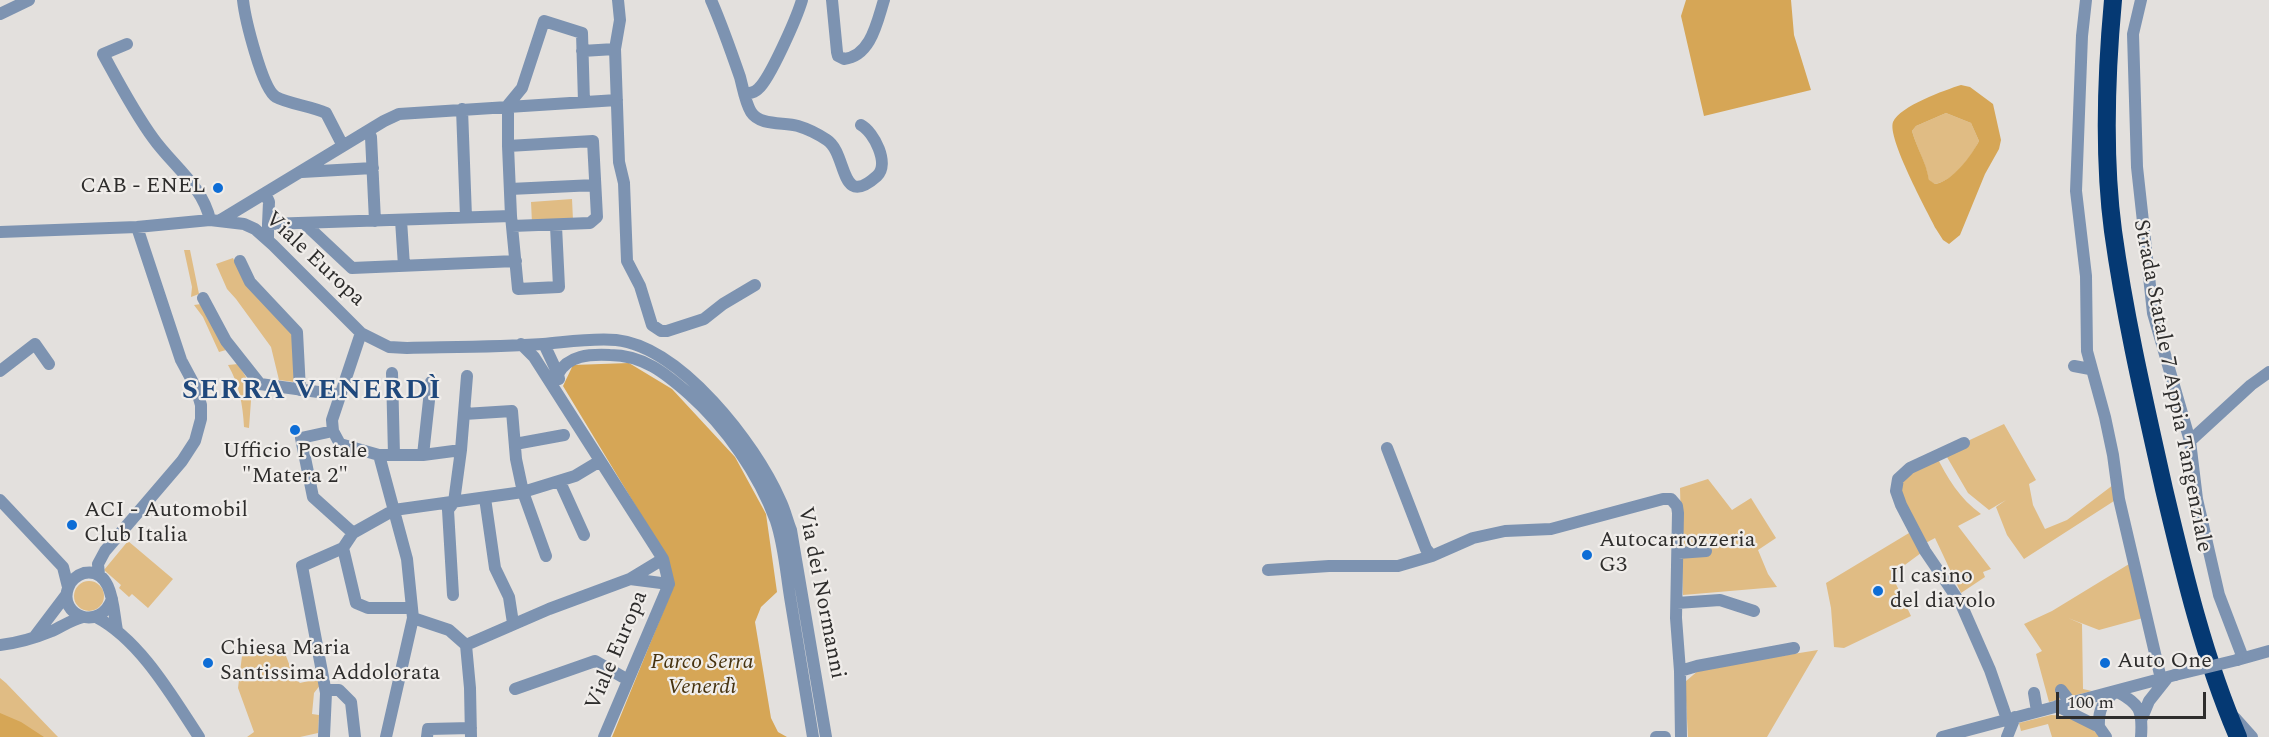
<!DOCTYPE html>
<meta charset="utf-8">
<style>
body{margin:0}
#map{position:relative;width:2269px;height:737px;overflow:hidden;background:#e3e0dd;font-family:Spectral,serif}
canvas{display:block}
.scale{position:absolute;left:2056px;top:692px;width:150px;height:27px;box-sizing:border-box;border:3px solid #2e2d2c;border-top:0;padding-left:8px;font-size:18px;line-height:21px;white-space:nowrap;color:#2e2d2c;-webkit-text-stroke:4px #f0edea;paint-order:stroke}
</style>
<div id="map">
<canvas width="2269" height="737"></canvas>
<div class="scale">100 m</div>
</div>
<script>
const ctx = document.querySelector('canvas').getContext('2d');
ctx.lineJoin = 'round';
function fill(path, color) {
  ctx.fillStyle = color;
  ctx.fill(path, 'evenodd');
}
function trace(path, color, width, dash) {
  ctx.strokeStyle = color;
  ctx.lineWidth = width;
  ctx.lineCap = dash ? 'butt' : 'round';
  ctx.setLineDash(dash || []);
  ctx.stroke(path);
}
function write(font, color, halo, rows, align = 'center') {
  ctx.font = font + ' Spectral,serif';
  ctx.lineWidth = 4.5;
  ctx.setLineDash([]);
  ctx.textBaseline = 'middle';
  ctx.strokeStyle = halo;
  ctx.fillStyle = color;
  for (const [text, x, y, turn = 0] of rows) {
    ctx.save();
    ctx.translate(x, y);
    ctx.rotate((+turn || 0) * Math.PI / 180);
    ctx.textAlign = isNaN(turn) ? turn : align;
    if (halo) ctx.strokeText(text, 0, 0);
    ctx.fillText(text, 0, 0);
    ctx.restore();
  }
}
fill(new Path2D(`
 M1946,113L1971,123L1979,141C1971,157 1955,180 1935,184L1929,181C1926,162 1917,149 1912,131L1916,126Z
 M572,199L573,220L532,223L531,202Z
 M184,250H190L199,294L191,297L192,287Z
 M233,258L244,280L291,333L293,340L294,382L279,380L271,347L236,299L227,289L216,264Z
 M201,304L226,350L219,352L203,317L194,305Z
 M238,364L252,387L249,428L244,427C243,405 239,384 228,365Z
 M2004,424L2036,480L2029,484L2033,505L2045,529L2067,520L2113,485L2114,501L2024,559L2007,535L1996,507L2006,500L1989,510L1968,493L1944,452Z
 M1936,455C1947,478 1960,499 1981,514L1958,526L1991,569L1983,572L1985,577L1961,593L1935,538L1922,545L1897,497L1898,479Z
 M1708,479L1732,510L1751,498L1776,538L1758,550L1768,574L1777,587L1683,595L1680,488Z
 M1909,533L1921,553L1898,570L1895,582L1911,616L1844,648L1834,647L1831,608L1826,583Z
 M128,541L173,579L148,608L132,594L129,597L119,588L121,585L104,570Z
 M2134,561L2143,618L2099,630L2068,618L2082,624L2083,689L2092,691L2049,702L2036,654L2042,651L2024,624L2052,611Z
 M74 596a15 15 0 1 1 30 0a15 15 0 1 1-30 0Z
 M283,648L294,677L300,683L321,678V684L314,693L312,714L319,715L318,733L300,737H247L254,732L238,688L242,656Z
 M1818,650L1767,737H1688L1685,682L1700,669Z
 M0,678L6,683L58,737H0Z
 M2051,715C2076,716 2083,721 2101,737H2052L2048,724L2021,731L2019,723Z`), '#e0bc84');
fill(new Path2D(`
 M1686,0H1791L1794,35L1811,90L1704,116L1681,16Z
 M1961,85L1970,87L1993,104L2001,140L1999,149L1985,174L1960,235L1949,244L1943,240L1936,229C1927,211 1887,138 1893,122C1900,106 1945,90 1961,85ZM1946,113L1971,123L1979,141C1971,156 1953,181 1935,184L1929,180C1926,161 1917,149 1912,131L1916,126Z
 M629,363L672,389L735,457L766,514L777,592L761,607L755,622L771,718L778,732L787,737H612L674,585L666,556L563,386L573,365Z
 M0,713L21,722L44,737H0Z`), '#d6a656');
trace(new Path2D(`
 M243,0C245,18 262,89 276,97C289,104 311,106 326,113L343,146
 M711,0C722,25 731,51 740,77C743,88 745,102 751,112C760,126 783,122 798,126C808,129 818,134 827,140C848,154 839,210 877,176C890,164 874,132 861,125
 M832,0L837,52L838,56L844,59C871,56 877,22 884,0
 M2086,0L2082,36L2076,191L2086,276L2087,351L2105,417L2113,455L2119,499L2161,679
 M2141,0L2133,34L2137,167L2153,313L2190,441
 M0,14L29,0
 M127,44L103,54C119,83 134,112 153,138C172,165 203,186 210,220
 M615,49L619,162L624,183L627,261L640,286L652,325L661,331H667L704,319L723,304L755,285
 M582,51L615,49L620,20L618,0
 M745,94C750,93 754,93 758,89C770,79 797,17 802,0
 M462,109L466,217
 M368,131L371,137L375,221
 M508,146L593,141L597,217L590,223L512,226
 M302,172L373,168
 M510,189L595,185
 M265,193L269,202L268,224
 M401,220L404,266
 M219,221L384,121L399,114L617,100
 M304,223L352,268L516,261
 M556,226L559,287L518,289L511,216L508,146V105L522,88L544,21L582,33L584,102
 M0,232L137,227L210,220L244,224L255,229L273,245L361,333L389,347L407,348C452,347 498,347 543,344C567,342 591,338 616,340C681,347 755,443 780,500C785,510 787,520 791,530L826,737
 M268,240V224L511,216
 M240,261L250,282L297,332L300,390
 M203,298L226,341L260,384L340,395
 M361,333L332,420L333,431L340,444L379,455H423L461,450
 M521,344L534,357L663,559L669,584L604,737
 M544,344L558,374L559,379
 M2074,366L2090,369
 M0,371L35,344L49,364
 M392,373L394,455
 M558,374C568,355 590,354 610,355C643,355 665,373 689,394C726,427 759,474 776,521C784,545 786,572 790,597C798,644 805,690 813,737
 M464,414L512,411L516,459L523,492L546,556
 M333,431L301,438L313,497L353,533L343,548
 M1964,443L1910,468L1898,479L1896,491L1901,505L1925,551L1961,604L1990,670L2007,719
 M515,444L564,435
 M1387,448L1426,549L1432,556
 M379,455L407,559L413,618L449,630L466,645
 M423,455L431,382
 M560,482L584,535
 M485,498L495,568L509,597L513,623
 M0,500L63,567L68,587
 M353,533L394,510L523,492L575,476L600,461
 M343,548L356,603L368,608H411
 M1678,553L1706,551
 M663,559L630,579L669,584
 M1268,570L1329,566H1398L1432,556L1473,538L1505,531L1551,529L1663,499H1671L1677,506L1678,513L1676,618L1680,671L1681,737
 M99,575L98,564L105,551L182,461L195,441L201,419V405L196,388L181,360L137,227
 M453,595L448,510L454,502L461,450L467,376
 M112,599C100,632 58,616 68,588C70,581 77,575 84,573C114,567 113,612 117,630
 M1677,603L1720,600L1754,611
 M96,617C140,640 172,696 199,737
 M35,636L66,595
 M0,645C18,643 35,638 52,631C63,626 71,620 83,617
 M466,645L549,609L630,579
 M466,645L470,688L471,737
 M2243,658L2219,595L2197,499L2190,441L2251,385L2269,372
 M2237,660L2269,651
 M1680,671L1697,666L1794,648
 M515,689L595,661L628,680
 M326,690H339L351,702L355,737
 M2061,690L2071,703
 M2034,693L2037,711
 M2057,706L2099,727L2106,737
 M2142,718L2149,701L2168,677
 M2235,718L2252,737
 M2099,727C2098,709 2103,702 2116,691C2140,704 2143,710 2141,737
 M324,737L326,693L302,566L343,548
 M386,737L413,618
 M427,737L428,729L471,728
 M1656,737H1665
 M1942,737L2175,675
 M2007,737L2015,717`), '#7d93b1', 12);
trace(new Path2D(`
 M2113,0C2106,76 2103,155 2113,231C2125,318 2145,404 2164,489C2184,573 2204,658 2238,737`), '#053973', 18);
trace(new Path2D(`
 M2175,675L2237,660`), '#7d93b1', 12);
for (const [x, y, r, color] of [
 [218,188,6,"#0d6dd6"],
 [295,430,6,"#0d6dd6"],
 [72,525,6,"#0d6dd6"],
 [1587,555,6,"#0d6dd6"],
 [1878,591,6,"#0d6dd6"],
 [208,663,6,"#0d6dd6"],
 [2105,663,6,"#0d6dd6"]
]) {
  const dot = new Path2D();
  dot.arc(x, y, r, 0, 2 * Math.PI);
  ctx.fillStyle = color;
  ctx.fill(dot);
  trace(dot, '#f0edea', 2);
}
write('22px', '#2e2d2c', '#f0edea', [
 ["CAB - ENEL",206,188,"right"],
 ["Ufficio Postale",295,453,"center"],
 ["\"Matera 2\"",295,478,"center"],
 ["ACI - Automobil",84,512],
 ["Club Italia",84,537],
 ["Autocarrozzeria",1599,542],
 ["G3",1599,567],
 ["Il casino",1890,578],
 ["del diavolo",1890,603],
 ["Chiesa Maria",220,650],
 ["Santissima Addolorata",220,675],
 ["Auto One",2117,663]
], 'left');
write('22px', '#2e2d2c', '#f0edea', [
 ["Viale Europa",314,260,43],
 ["Strada Statale 7 Appia Tangenziale",2171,386,79],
 ["Via dei Normanni",820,593,79],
 ["Viale Europa",618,651,-67]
]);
write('italic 22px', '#46320f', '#f0edea', [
 ["Parco Serra",702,664],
 ["Venerdì",702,689]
]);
ctx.letterSpacing = '1.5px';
write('bold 28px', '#1f487c', '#f0edea', [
 ["SERRA VENERDÌ",312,393]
]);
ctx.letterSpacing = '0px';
</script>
